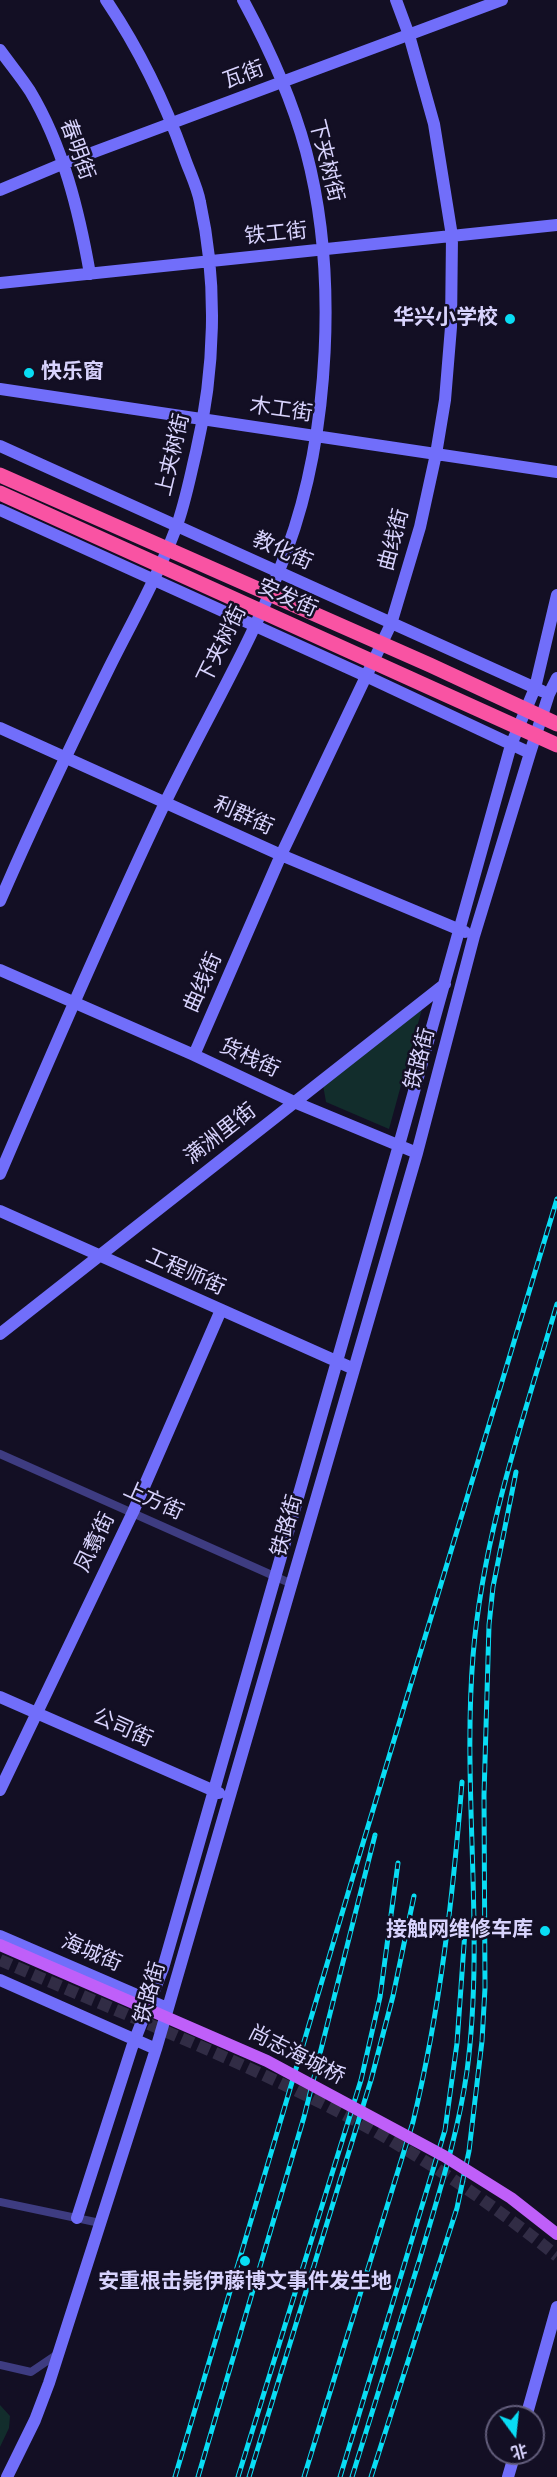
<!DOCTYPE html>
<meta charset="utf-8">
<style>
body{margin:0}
#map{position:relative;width:557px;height:2477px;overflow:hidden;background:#130f24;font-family:Jost,"Noto Sans SC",sans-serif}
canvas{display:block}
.north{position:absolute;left:485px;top:2405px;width:60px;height:60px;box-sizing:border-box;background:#130f24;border:2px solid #625d7b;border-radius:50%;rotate:165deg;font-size:16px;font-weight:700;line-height:24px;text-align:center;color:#d8d3fd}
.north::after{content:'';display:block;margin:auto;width:21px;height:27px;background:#09ddf4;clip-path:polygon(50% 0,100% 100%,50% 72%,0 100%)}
</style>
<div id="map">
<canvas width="557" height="2477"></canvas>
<div class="north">北</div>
</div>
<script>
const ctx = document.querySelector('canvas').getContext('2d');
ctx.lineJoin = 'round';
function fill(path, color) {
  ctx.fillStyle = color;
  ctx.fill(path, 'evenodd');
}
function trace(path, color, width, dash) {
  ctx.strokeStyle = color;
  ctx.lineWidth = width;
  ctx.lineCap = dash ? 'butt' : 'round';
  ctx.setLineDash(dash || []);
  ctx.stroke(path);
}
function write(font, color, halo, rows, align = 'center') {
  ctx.font = font + ' Jost,"Noto Sans SC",sans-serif';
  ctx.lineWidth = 5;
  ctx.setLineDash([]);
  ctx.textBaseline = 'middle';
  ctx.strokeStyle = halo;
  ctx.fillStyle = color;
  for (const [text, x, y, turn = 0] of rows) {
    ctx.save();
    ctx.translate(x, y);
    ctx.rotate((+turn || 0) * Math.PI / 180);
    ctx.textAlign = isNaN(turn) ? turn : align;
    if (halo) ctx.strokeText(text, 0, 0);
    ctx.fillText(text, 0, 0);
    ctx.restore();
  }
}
fill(new Path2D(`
 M422,1009L389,1129L326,1102L323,1085Z
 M0,2405L10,2416L9,2428L0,2447Z`), '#122d2c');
trace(new Path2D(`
 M0,1960C115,2011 234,2057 345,2115C421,2155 491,2203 557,2256`), '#312c45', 12, [12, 6]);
trace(new Path2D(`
 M0,1454L292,1584
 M0,2202L100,2223
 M0,2365L31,2372L59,2353`), '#3e3c81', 8);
trace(new Path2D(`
 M0,50C10,64 21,77 30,91C63,146 79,211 90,274
 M0,190L62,164L502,0
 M0,283L557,225
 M0,389L557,472
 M0,446L542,691
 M0,510L368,677L530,753
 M0,728L281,855L465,932
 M0,901C34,822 71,745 109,668C132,622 158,576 176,528C185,504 190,477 196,452C215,371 218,284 200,202C197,186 189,171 184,156C164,100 139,49 106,0
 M0,970L194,1055L294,1102L417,1153
 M194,1055L281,855L391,624L420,527L436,454L445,400L451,327L452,236L434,124L409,35L396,0
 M0,1174C53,1050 106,927 164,805C205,720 255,638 287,550C330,433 338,271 306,151C292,99 269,48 243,0
 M0,1211L354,1369
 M0,1334L445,984
 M0,1697L219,1793
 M0,1790L133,1512L221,1310
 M0,1936L167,2008
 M0,1980L156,2049
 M77,2218L132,2047L163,1968L399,1145L511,745L535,688L557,595
 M526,2417L557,2307
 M7,2477L35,2420L49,2383L156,2049L417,1153L474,936L530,753L549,694L557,678
 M508,2477L515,2453`), '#716efa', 12);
const rail = new Path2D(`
 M175,2477L354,1873L557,1199
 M198,2477L304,2117L375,1835
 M238,2477L361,2080L380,1997L398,1863
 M249,2477L371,2080L393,1996L414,1896
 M304,2477L413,2122C440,2010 453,1897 462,1782
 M340,2477L445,2130L457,2043L465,1931
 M352,2477C375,2404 397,2331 420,2258C438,2196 458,2135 467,2071C485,1934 462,1794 473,1656C483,1534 523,1420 557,1304
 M371,2477L457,2208L469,2151L482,2041L485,1988L484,1795L489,1625L493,1587L516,1472`);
trace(rail, '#09ddf4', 5);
trace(rail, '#130f24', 3, [9]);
trace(new Path2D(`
 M0,1945L267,2061L444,2156L511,2198L557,2234`), '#bf5ff9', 12);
trace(new Path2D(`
 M0,475L430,665L557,724
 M0,493L557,745`), '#f953a3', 15);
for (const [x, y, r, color] of [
 [510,319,6,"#09ddf4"],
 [29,373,6,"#09ddf4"],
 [545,1931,6,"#09ddf4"],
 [245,2261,6,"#09ddf4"]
]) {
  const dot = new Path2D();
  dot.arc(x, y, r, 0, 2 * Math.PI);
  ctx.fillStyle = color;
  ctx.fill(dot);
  trace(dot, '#130f24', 2);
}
write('21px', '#d8d3fd', '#130f24', [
 ["瓦街",244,76,-20],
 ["春明街",76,150,70],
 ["下夹树街",325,161,76],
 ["铁工街",276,235,-6],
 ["木工街",281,411,8],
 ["上夹树街",174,455,-77],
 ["曲线街",395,540,-75],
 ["教化街",282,552,24],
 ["安发街",287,599,24],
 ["下夹树街",223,645,-64],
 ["利群街",243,817,24],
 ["曲线街",204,983,-66],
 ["货栈街",249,1059,25],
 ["铁路街",421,1059,-75],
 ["满洲里街",221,1135,-38],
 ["工程师街",185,1273,24],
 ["上方街",153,1502,24],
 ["铁路街",288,1526,-74],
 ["凤翥街",96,1543,-64],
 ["公司街",122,1729,24],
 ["海城街",91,1954,23],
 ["铁路街",151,1993,-74],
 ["尚志海城桥",296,2056,27]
]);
write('bold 21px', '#d8d3fd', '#130f24', [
 ["华兴小学校",498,319],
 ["快乐窗",41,373,"left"],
 ["接触网维修车库",533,1931],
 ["安重根击毙伊藤博文事件发生地",245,2283,"center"]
], 'right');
</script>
